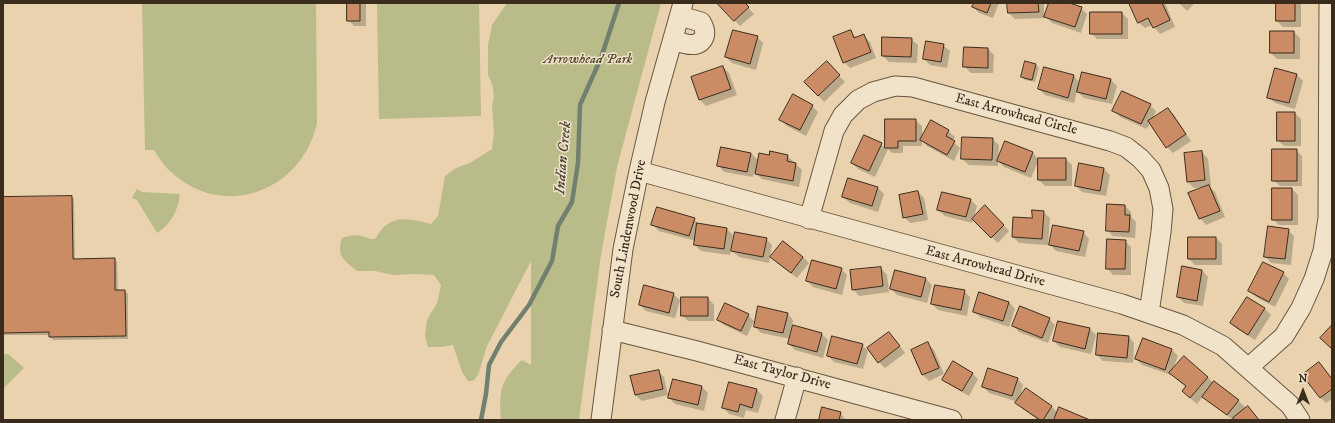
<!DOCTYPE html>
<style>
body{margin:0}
#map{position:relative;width:1335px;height:423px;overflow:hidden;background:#e9d2ad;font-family:"IM FELL DW Pica",serif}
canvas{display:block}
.frame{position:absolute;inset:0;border:4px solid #3a2c1d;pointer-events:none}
.north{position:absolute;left:1283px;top:371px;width:40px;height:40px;-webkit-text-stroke:3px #f1e2ca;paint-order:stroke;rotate:0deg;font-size:11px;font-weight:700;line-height:16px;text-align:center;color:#3a2c1d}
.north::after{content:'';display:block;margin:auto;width:14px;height:18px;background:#3a2c1d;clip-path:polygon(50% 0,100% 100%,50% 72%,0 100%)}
</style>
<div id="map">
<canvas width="1335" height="423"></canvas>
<div class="frame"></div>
<div class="north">N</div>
</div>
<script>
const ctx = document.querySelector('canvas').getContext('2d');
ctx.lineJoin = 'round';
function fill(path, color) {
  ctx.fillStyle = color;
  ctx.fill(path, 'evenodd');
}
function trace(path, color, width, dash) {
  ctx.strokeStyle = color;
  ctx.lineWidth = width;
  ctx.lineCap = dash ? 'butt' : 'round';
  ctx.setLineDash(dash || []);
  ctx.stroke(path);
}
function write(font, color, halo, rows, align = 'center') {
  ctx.font = font + ' "IM FELL DW Pica",serif';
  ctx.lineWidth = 3;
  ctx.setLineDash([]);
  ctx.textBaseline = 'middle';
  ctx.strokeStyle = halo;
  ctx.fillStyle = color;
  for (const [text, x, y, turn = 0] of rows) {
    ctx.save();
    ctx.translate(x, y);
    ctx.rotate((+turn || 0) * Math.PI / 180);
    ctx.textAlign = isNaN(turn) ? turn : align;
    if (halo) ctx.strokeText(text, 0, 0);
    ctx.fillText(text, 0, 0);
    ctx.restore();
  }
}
fill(new Path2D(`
 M142,3H316L317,123C302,191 224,221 171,172C164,166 159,158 154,150H145Z
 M377,3H479L481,116L379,119Z
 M507,3H661L617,167L601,255L579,420H501C499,391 500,381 522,360L531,365V261L487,346L478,375L473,381H468L462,372L453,345L441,347H428L425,336L427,320L437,303L441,285L434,275L415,274L394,275L375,271H357C344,260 336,256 342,238C348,236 355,234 362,236C368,237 367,239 375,239C378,235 381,229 385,226C399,215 415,220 431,224L438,216L445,176L456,168L470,163L492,149L494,132L492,106L494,97L493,87L488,75V45L492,25Z
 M137,189L142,192L180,194C178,211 171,224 157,233L137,200L132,198Z
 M3,354H8L24,368L3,389Z`), '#b9bb88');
fill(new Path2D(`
 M348,3H366V26H354L348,20Z
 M718,3H744L754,14L740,26Z
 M975,3H999L993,18L979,13L973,7Z
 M1008,3H1044V18L1015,19L1009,13Z
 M1050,3H1066L1081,8L1087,14L1081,33L1052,23L1046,17Z
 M1130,3H1165L1175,27L1160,34L1152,25L1145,28L1138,22Z
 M1179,3H1195L1187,11Z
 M1277,3H1301V27H1283L1277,21Z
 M1091,13H1122L1128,19V39H1097L1091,33Z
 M850,31L856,37L864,36L870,42L876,58L850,68L844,62Z
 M1294,32L1300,38V59H1277L1271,53Z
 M757,37L763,43L756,70L732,63L726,57Z
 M911,39L918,45L917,63L889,62L883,56Z
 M943,45L950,51L947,68L930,65L924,59Z
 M988,49L994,55L993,73H971L965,67Z
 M827,63L845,82L824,102L806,82Z
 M1036,65L1039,68L1035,82L1025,80L1022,77Z
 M723,67L729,73L737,95L706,106L700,100L692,78Z
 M1297,75L1303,81L1295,109L1275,103L1268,97Z
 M1074,76L1080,83L1111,80L1117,86L1112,104L1084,98L1077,91L1074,103L1045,95L1039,89Z
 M1150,105L1156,111L1152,120L1168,109L1174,115L1191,141L1173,153L1167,147L1150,123L1147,129L1120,117L1114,110Z
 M812,106L818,112L806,136L787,126L781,120Z
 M1295,113L1301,119V146H1284L1278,140Z
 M886,120H915L922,126V139L948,131L955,137L952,141L960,148L954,161L927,146L922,140V146H903V153H892L888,149L875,177L858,169L852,163L881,144L886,149Z
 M992,139L999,145L998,159L1033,153L1038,159H1066L1072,165V186H1045L1039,180V159L1031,178L1004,167L998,161V166L969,165L962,159Z
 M1296,150L1302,156V186H1280L1273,180Z
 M1202,152L1208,159L1211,186H1209L1215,192L1225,217L1206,225L1200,218L1205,187L1194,188L1188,182Z
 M751,153L759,161L770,156H787L794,162L793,164H796L802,170L799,187L762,179L754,172L753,177L724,172L718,165Z
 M1104,169L1110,175L1106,196L1082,192L1076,186Z
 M878,188L884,194L878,212L850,203L843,197Z
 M1292,189L1298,195V225H1279L1273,219Z
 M918,192L924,198L928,220L910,223L904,217Z
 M72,197L74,199L75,259H114L117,262L118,291H125L128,294V339L53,340L50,337V335H3V198Z
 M971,200L977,206L974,218L985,207L1009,231L998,243L973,219L972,223L945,216L938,210Z
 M1125,206L1131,212V217L1136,222L1135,238L1113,236L1107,230Z
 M1043,212L1050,218L1048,245L1019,243L1013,237L1014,218L1033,219Z
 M694,219L700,225L727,229L733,235L730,255L701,251L695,245L696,241L659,231L653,225Z
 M1288,230L1294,236L1291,265L1271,263L1265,256Z
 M1083,232L1089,239L1085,257L1056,251L1050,245Z
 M1189,238H1216L1222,244V265H1195L1189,259Z
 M766,239L772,245L769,263L739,257L732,251Z
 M1125,241L1131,247V275H1113L1107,268Z
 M803,257L809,263L797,278L777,263Z
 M881,268L887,275L889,292L859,296L853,289Z
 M841,269L847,275L842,295L813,287L807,281Z
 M1202,270L1208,277L1203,306L1184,303L1178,297Z
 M1283,273L1289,279L1275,307L1256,297L1250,291Z
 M926,279L932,285L927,303L897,295L891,289Z
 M964,291L970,297L967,316L938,310L932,304Z
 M673,294L680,300L675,318L646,311L640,305Z
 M708,298L714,305V321H688L682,315Z
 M1247,298L1265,309L1271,315L1255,340L1237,329L1231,323Z
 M1009,302L1015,309L1009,327L980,317L974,311Z
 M787,313L793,320L790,336L791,337L794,326L822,334L828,340L823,358L795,350L789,344L791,339L761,333L755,327Z
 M748,315L754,321L747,336L724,325L718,319Z
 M1049,319L1055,325L1048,343L1019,332L1013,325Z
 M1090,329L1096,335L1091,354L1060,347L1054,341Z
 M1128,336L1134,343L1133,363L1103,361L1097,355Z
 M895,339L905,353L885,368L879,362Z
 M928,344L934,350L944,374L929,381L922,374Z
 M862,345L868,351L863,369L834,362L828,356Z
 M1172,350L1178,356L1172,371L1208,377L1213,383L1238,401L1245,407L1241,412L1254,413L1259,420H1233L1209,402L1203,396L1197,404L1189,397L1186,387L1171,374V375L1142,365L1136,359Z
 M1319,363L1332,379V399L1326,403L1320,397Z
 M658,371L664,377L668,395L642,401L635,395Z
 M972,373L978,379L969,396L950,385L944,379Z
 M1017,378L1023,385L1019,399L1026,389L1052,407L1058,413L1087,420H1055V416L1053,420H1038L1023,409L1017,403L1018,402L989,393L983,386Z
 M673,380L702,387L708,393L704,411L675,404L669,398Z
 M757,390L763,396L758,413L746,410L744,418L729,414L723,407Z
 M840,413L846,420H820Z`), '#0003');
trace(new Path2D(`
 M481,420L486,394L489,365L501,342L529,305L552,261L558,226L572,202L578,163L580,105L601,58L619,3`), '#72806f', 4.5);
const building = new Path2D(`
 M347,3H360V21H347Z
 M717,3H745L749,7L734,21Z
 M974,3H991L987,13L972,7Z
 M1007,3H1038L1039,12L1008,13Z
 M1049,3H1069L1082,7L1075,27L1044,17Z
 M1129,3H1162L1170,20L1153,28L1148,18L1138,23Z
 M1276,3H1295V21H1276Z
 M1090,12H1122V34H1090Z
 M733,30L758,36L750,64L725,57Z
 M851,30L854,38L864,34L871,52L843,63L833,37Z
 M1270,31H1294V53H1270Z
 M882,37L912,38L911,57L882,56Z
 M926,41L944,44L941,62L923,59Z
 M964,47L988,48V68L963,67Z
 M827,61L840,75L818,96L804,82Z
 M1025,61L1036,64L1032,80L1021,77Z
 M723,66L731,89L699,100L691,77Z
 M1044,67L1074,75L1068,98L1038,89Z
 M1275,68L1297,74L1289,103L1267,98Z
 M1082,72L1111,79L1106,99L1077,92Z
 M1122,91L1151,104L1141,124L1112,111Z
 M793,94L813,105L800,130L779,120Z
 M1168,108L1186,134L1166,148L1148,121Z
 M1277,112H1295V141H1277Z
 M885,119H916V141H898V148H885Z
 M931,120L949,130L946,136L955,141L947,155L920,140Z
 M864,135L882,143L869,171L851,163Z
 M962,137L993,138L992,160L961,159Z
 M1005,141L1033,152L1025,172L997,161Z
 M721,147L751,153L747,172L717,166Z
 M1272,149H1297V181H1272Z
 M770,151L788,155L787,161L796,163L793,181L755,174L759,153L769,155Z
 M1202,151L1205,180L1187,182L1184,153Z
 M1038,158H1066V180H1038Z
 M1079,163L1104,168L1100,191L1075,186Z
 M848,178L878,187L872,206L842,197Z
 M1209,185L1220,211L1199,219L1188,193Z
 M1272,188H1292V220H1272Z
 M918,191L923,214L903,218L899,195Z
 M942,192L971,199L966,217L937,210Z
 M72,196L73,259L115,258V290H125L126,336L49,337V332L3,333V197Z
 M1107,204L1125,205V215H1130L1129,232L1106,231Z
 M985,205L1004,225L991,238L972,219Z
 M657,207L695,218L689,236L651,225Z
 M1032,210L1044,211L1042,239L1012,237L1013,217L1032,218Z
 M697,223L727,228L724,249L694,245Z
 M1053,225L1084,231L1079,251L1049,245Z
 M1268,226L1289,229L1285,259L1264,257Z
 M735,232L767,238L763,257L731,251Z
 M1188,237H1216V259H1188Z
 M1107,239L1126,240L1125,269H1106Z
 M783,241L803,257L791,273L770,257Z
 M812,260L842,268L836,289L806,281Z
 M1263,262L1284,272L1269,302L1248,291Z
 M1182,266L1202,270L1197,301L1177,297Z
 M881,267L883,286L852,290L850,270Z
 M895,270L926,278L921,297L890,289Z
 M644,285L674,293L669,313L639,305Z
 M935,285L965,290L961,310L931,304Z
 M979,292L1009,302L1003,321L973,312Z
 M681,297H708V316H681Z
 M1247,297L1265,308L1248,335L1230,323Z
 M725,303L749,314L741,331L717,320Z
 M758,306L788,313L783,333L754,327Z
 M1020,306L1050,318L1042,338L1012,326Z
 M1058,321L1090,328L1085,349L1053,341Z
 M793,325L822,333L817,352L788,344Z
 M1332,325V349L1320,338Z
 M889,332L900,346L878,363L867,348Z
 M1098,333L1129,336L1127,358L1096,355Z
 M832,336L863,344L857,364L827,356Z
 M1143,338L1172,349L1165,370L1135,359Z
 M928,342L939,368L922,375L911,350Z
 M1184,356L1208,377L1190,398L1182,391L1186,386L1169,373Z
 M953,361L973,373L962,391L942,380Z
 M1319,362L1332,379V389L1320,398L1302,375Z
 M988,368L1018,378L1012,396L982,387Z
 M659,370L663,389L635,395L630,376Z
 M673,379L702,386L698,405L668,398Z
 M1214,381L1239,400L1227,415L1202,397Z
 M729,382L757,389L752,408L740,404L738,412L722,408Z
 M1026,388L1052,406L1043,420H1040L1015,403Z
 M1248,406L1259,420H1234L1233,418Z
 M822,407L841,412L839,420H819Z
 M1059,407L1090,420H1054Z`);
fill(building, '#cb8c65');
trace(building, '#3a2c1d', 1);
const minor = new Path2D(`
 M673,40C683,43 698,50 704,37C706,32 704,27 701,22L680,16
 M639,171L1122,304L1183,325L1223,346L1290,405L1300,420
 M809,219L834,131L843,115L858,100L873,92L895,86L913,87L1110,141L1126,147L1140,158L1151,170L1159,188L1163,209L1161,232L1149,313
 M612,330L697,351L952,420
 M1249,367L1284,336L1301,308L1314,279L1323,251L1328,218L1329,3
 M601,420L623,249L639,171L655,102L683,3
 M785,420L797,377`);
trace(minor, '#665641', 21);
trace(minor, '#f1e2ca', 19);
write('italic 14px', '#534932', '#f1e2ca', [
 ["Arrowhead Park",588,60]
]);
write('14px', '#3a2c1d', '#f1e2ca', [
 ["East Arrowhead Circle",1016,115,15],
 ["South Lindenwood Drive",629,229,-79],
 ["East Arrowhead Drive",985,267,15],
 ["East Taylor Drive",782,373,15]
]);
write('italic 15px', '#4d4838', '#f1e2ca', [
 ["Indian Creek",564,158,-85]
]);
</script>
